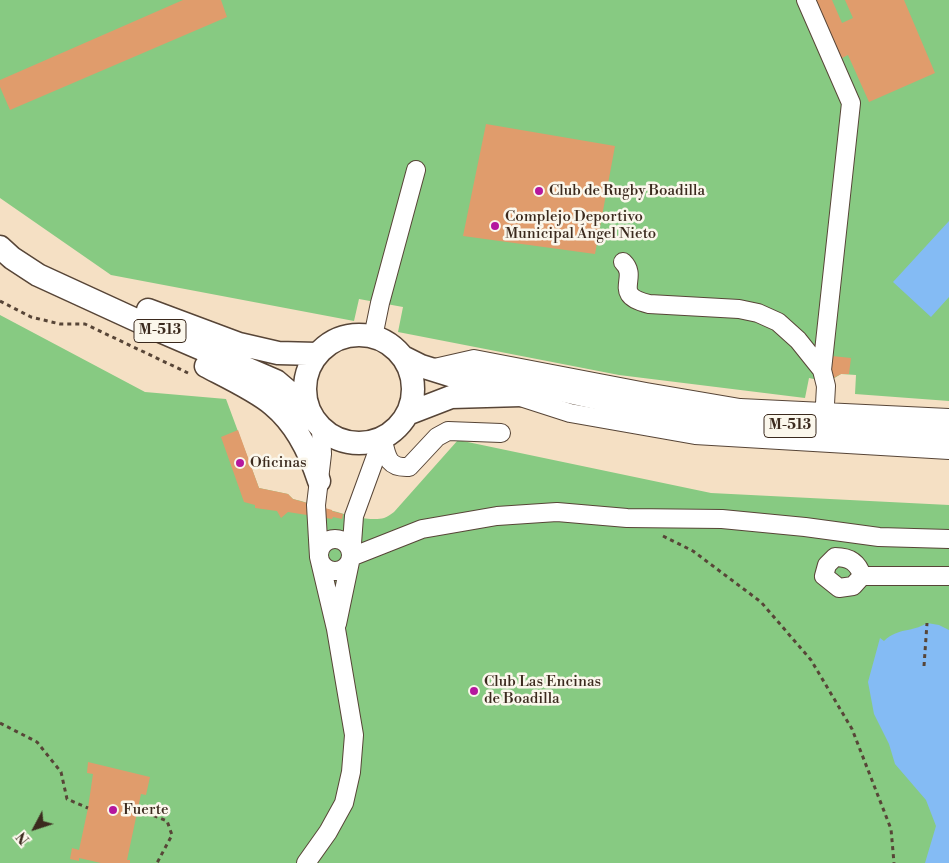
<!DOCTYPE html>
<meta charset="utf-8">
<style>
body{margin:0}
#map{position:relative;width:949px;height:863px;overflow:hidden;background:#f5e0c4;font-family:"Libre Bodoni",serif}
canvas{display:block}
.north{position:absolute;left:10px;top:803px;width:50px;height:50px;-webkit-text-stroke:4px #fbf7ec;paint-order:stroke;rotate:230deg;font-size:14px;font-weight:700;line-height:20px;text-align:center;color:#3b2a1e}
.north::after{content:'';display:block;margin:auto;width:18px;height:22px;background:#3b2a1e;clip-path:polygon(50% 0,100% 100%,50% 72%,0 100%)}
</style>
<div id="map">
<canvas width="949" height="863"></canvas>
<div class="north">N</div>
</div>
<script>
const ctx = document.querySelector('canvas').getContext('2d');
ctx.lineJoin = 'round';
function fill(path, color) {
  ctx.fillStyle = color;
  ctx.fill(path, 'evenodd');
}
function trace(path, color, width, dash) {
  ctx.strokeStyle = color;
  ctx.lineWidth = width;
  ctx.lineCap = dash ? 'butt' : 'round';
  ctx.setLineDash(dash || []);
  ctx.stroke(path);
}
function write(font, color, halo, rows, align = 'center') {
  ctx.font = font + ' "Libre Bodoni",serif';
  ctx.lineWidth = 5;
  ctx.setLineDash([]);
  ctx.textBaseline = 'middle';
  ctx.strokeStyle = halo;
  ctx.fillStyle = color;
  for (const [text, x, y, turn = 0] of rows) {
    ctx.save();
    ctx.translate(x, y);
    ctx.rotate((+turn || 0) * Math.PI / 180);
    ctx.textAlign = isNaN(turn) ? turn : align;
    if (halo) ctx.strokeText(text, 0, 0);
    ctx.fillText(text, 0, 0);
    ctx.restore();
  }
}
fill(new Path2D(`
 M0,0H949V401L855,394L856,375L841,374L828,382L809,378L805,398L619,375L398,332L403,307L359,299L354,321L111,275L0,198Z
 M0,315L145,392L226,399L259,488L288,494L293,499C315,504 364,524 384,518C387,517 391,514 394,512L458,440L711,493L949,505V863H0Z`), '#87ca82');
fill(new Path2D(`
 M949,221V297L931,317L893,282Z
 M927,623L939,625L949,630V863H925L936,826L926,800L895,764L889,744L874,714L868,682L880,638L884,641C899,627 911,633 927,623Z`), '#84bbf4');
fill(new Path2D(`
 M183,0H221L227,17L10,110L0,87V80Z
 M812,0H832L842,23L853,18L845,0H904L935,73L869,102L848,55L838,60Z
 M486,124L615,146L595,254L463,236Z
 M832,356L851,358L849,374H841L830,380Z
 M238,430L259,488L288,494L293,499L332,510V511L343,514L342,519L333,517L332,519L288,512L281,518L277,511L255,508V505L244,502L221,437Z
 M88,762L150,777L146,795L141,794L127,860H130V863H101L79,858V861L70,859L72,848L79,850L88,808L93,774L87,773Z`), '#e09c6c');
const minor = new Path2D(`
 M806,0L851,103L822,370
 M623,262C640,278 610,295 649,304L739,309L758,313L778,322L798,340L822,370L826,386L824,422
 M373,337L380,303L416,170
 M430,369L474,359L646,392L740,408L949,418
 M511,394L570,413L695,435L949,450
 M383,441C387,459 389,468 409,467L437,437L448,431L501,433
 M319 555a16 16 0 1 1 32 0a16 16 0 1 1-32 0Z
 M351,557L422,529L497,516L557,512L627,518L722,519L805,527L879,537L949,539
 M835,557C849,557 858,562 862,576L853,586L839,588L824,576L827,565Z
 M862,576H949
 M337,624L351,557L354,516L377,453L386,436
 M306,863L328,832L344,803L351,772L354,735L336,629L319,557L316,505L322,454L321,428`);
const major = new Path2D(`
 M0,247L12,258L38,275L160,331L276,381L296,398L315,421
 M148,310L239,344L278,353L317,354
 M305 389a54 54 0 1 1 108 0a54 54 0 1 1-108 0Z
 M403,357L421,366L453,376L529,383L632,406L685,416L736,422L949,434
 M206,366C225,376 257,391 273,405C296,424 310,453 319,481
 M407,414L451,397L521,395`);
trace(minor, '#574537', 20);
trace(major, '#574537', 25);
trace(new Path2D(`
 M0,301L31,317L60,324H85L188,373
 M663,536L693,551L761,602L811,660L852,729L891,829L894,863
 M924,666L927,623
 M0,723L37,742L61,772L67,799L88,808
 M138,813L152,815L167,821L172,835L157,863`), '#574537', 3, [4, 4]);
trace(minor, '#fff', 18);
trace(major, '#fff', 22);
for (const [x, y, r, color] of [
 [539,191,5,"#b5179e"],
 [495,226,5,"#b5179e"],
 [240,463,5,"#b5179e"],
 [474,691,5,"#b5179e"],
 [113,810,5,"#b5179e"]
]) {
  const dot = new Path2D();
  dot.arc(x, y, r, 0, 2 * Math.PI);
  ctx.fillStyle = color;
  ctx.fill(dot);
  trace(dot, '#fbf7ec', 2);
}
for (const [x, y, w] of [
 [160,331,52],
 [790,426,52]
]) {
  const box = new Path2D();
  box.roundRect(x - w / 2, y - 11.5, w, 23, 4);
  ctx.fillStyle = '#fbf7ec';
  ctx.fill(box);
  trace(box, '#3b2a1e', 1);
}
write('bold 14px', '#3b2a1e', null, [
 ["M-513",160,331],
 ["M-513",790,426]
]);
write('15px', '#3b2a1e', '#fbf7ec', [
 ["Club de Rugby Boadilla",549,191],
 ["Complejo Deportivo",505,217],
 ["Municipal Ángel Nieto",505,234],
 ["Oficinas",250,463],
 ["Club Las Encinas",484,682],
 ["de Boadilla",484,699],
 ["Fuerte",123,810]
], 'left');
</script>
